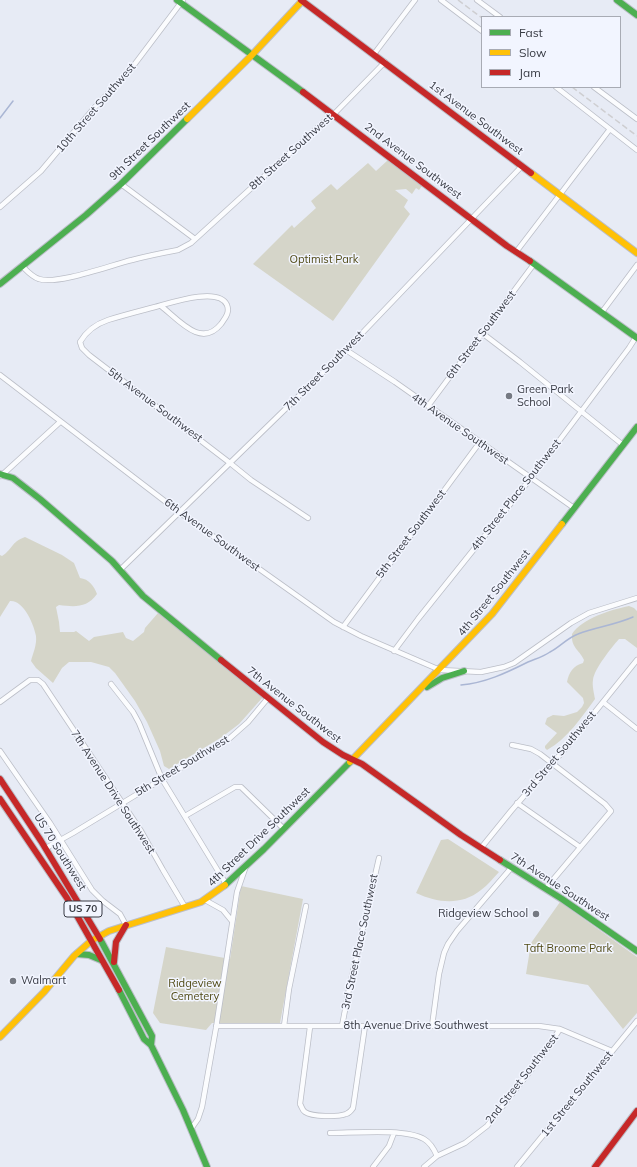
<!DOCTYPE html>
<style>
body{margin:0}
#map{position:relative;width:637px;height:1167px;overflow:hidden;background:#e7ebf5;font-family:Mulish,sans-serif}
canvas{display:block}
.legend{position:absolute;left:481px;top:16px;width:140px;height:72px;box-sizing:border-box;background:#f2f5ff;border:1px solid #a8abb4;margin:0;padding:5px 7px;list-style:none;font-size:12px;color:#383b44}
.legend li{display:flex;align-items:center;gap:8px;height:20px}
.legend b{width:20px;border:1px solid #a8abb4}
</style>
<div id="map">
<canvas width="637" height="1167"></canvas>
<ul class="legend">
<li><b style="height:5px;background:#4caf50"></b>Fast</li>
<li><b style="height:5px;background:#ffc107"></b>Slow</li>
<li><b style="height:5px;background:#c62828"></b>Jam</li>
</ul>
</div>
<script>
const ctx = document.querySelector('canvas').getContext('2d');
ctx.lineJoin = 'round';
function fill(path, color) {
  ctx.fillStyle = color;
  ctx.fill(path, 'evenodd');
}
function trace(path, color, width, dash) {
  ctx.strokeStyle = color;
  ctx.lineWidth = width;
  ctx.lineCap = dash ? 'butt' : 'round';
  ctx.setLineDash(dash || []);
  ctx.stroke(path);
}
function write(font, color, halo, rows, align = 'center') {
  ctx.font = font + ' Mulish,sans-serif';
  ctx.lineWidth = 3;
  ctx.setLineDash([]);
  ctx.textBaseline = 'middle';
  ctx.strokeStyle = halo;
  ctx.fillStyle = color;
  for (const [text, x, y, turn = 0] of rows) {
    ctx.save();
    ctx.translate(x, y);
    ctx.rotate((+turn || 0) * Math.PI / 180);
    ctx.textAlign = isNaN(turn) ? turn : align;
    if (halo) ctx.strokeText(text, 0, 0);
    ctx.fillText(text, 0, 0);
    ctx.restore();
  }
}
fill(new Path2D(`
 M388,160L422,186L419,190L416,188L412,194L406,189L395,190L408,200L404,207L410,214L333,321L253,264L292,225L294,228L316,208L311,201L331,184L337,190L368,163L376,171Z
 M25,537L62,555L74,563L80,578C89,579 94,586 97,594C87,608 75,607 59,605L56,607L59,622L60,632H74L76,631L89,641L94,637L123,632L126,638L133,641L144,632L145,628L158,613L263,697L239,724L222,737L169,769L164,766L160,751L147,722L135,701L115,673L109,667L91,662H69L62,668L53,683L36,668L31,661C33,653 37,645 36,636C34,625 24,600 10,601L0,617V555L2,556C13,549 11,542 25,537Z
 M629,606L634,608L637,611V648L625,639H619C612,647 594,669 593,680C592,686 594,693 595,699C581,718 568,738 547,750L545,748V746L557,733L545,724L547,718L553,715L564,716L577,712L582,707L584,703L583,698L567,682C569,672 573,666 583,663L584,660C579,649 571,648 572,634C583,618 610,610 629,606Z
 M448,839L499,872C493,878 488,885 481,890C461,906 438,903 416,893L441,840Z
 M241,886L303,899L280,1023H212L206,1030L160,1023L153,1013L166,947L230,959Z
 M560,902L637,957V1013L623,1029L588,985L526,974L531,943Z`), '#d5d5c9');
trace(new Path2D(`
 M0,118L13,101
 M461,685C485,683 506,673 528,662C535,659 543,657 550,652C560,647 567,638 578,634C596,627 615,625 633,617`), '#aab6d4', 1.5);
const street = new Path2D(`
 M441,0L482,31
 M477,0L500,17
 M374,54L415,0
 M556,87L637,150
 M594,87L637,119
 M121,184L195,239
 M0,207L41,171L95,107L131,69L183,0
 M516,252L610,129
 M22,266C27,271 32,277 39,279C58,285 111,265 132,260C147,256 162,253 178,250L191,243L328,118L334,114L385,62
 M161,306C178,319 201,349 221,324C225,318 230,313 227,305C219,286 170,303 155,307C140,311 124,315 108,320C96,324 87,330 80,342L82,348L89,355L230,463L251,480L308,518
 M602,312L637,265
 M482,333L520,362L623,445
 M346,350L395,382L574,508
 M0,375L179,512L334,622L361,636L440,670L481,672L504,667L514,663L571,623L589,613L637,598
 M428,406L534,264
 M1,476L60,422
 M120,570L346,350L522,166
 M343,627L480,442
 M394,651L418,619L531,478L629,348L636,337
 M111,684L133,712L139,723L162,779L226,884
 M0,702L30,680H38L43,684L141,831L163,870L185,907
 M603,702L637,729
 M512,745L531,749L540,754L605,804L611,811L546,888
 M0,751L50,823L92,890L103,901L120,914L126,925
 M517,803L580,847
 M185,816L235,787H241L284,829
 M46,848L73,833L230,738L248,722L268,698
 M481,848L511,811L565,749L637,660
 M205,900L223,910L232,921
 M216,1026H539L560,1029L612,1051
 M284,1026L289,989L306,906
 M342,1026L349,989L379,858
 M432,1026L439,974L444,953L448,944L457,931L512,867
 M310,1027L300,1104C302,1107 302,1110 305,1112C312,1117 338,1117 346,1114C349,1113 351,1111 353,1108L365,1026
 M191,1129L198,1119L202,1107L216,1028L237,892L246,866
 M330,1133C353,1133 406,1128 424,1139C431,1143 434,1149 437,1156
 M373,1167L389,1146L394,1133
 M424,1167L437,1156L465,1143L487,1126L542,1056L560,1029
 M517,1167L637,1021`);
const fast = new Path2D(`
 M177,0L303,92
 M617,0L637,15
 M530,261L637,338
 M0,284L86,215L121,184L187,119
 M0,474L13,478L40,499L112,561L143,596L221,660
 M562,524L637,427
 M427,687L442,678L464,671
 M500,860L562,899L637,951
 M225,885L264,849L350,762
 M100,939L152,1036L151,1045
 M77,954L89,955L101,960
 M119,990L144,1039L151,1045L183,1110L207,1167`);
const slow = new Path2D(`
 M187,119L252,55L303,0
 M531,173L637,253
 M350,762L492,614L562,524
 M0,1037L44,992L74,956L91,941L109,931L201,902L225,885`);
const jam = new Path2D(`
 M301,0L531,173
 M303,92L507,246L530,261
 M221,660L323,742L343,755L362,764L461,835L500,860
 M0,779L41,841L100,939
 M0,799L67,898L119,990
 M114,962L116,942L126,925
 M595,1167L637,1111`);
trace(street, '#bbbec7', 6);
trace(fast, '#bbbec7', 8);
trace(slow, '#bbbec7', 8);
trace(jam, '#bbbec7', 8);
trace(street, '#fbfcfe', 4.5);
trace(fast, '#4caf50', 6);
trace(slow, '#ffc107', 6);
trace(jam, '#c62828', 6);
trace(new Path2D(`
 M458,0L482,18
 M572,87L637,136`), '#ceced1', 1.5, [6, 3]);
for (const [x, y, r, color] of [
 [509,396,4,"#757982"],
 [536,914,4,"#757982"],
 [13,981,4,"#757982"]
]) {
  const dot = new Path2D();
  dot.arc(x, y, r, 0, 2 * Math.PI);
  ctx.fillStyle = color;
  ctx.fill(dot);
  trace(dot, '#f2f5ff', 1.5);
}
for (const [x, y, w] of [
 [83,909,38]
]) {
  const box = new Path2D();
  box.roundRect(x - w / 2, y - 8, w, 16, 3);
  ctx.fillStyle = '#f2f5ff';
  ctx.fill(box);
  trace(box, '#383b44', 1);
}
write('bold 10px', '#383b44', null, [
 ["US 70",83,909]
]);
write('11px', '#383b44', '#f2f5ff', [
 ["10th Street Southwest",96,108,-49],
 ["1st Avenue Southwest",476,118,37],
 ["9th Street Southwest",150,141,-44],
 ["8th Street Southwest",291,152,-42],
 ["2nd Avenue Southwest",413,161,37],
 ["6th Street Southwest",481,335,-53],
 ["7th Street Southwest",324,371,-45],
 ["5th Avenue Southwest",155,405,37],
 ["4th Avenue Southwest",460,429,35],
 ["4th Street Place Southwest",516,495,-52],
 ["5th Street Southwest",411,534,-53],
 ["6th Avenue Southwest",212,535,36],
 ["4th Street Southwest",494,593,-51],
 ["7th Avenue Southwest",294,705,38],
 ["3rd Street Southwest",559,754,-50],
 ["5th Street Southwest",182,766,-31],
 ["7th Avenue Drive Southwest",113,792,57],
 ["4th Street Drive Southwest",259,837,-44],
 ["US 70 Southwest",60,852,58],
 ["7th Avenue Southwest",560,887,33],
 ["3rd Street Place Southwest",360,942,-78],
 ["8th Avenue Drive Southwest",416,1026],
 ["2nd Street Southwest",522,1079,-52],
 ["1st Street Southwest",577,1094,-51]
]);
write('11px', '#514b16', '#f2f5ff', [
 ["Optimist Park",324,260],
 ["Taft Broome Park",568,949],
 ["Ridgeview",195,984],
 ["Cemetery",195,997]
]);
write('11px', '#383b44', '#f2f5ff', [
 ["Green Park",517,390],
 ["School",517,403],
 ["Ridgeview School",528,914,"right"],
 ["Walmart",21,981]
], 'left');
</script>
